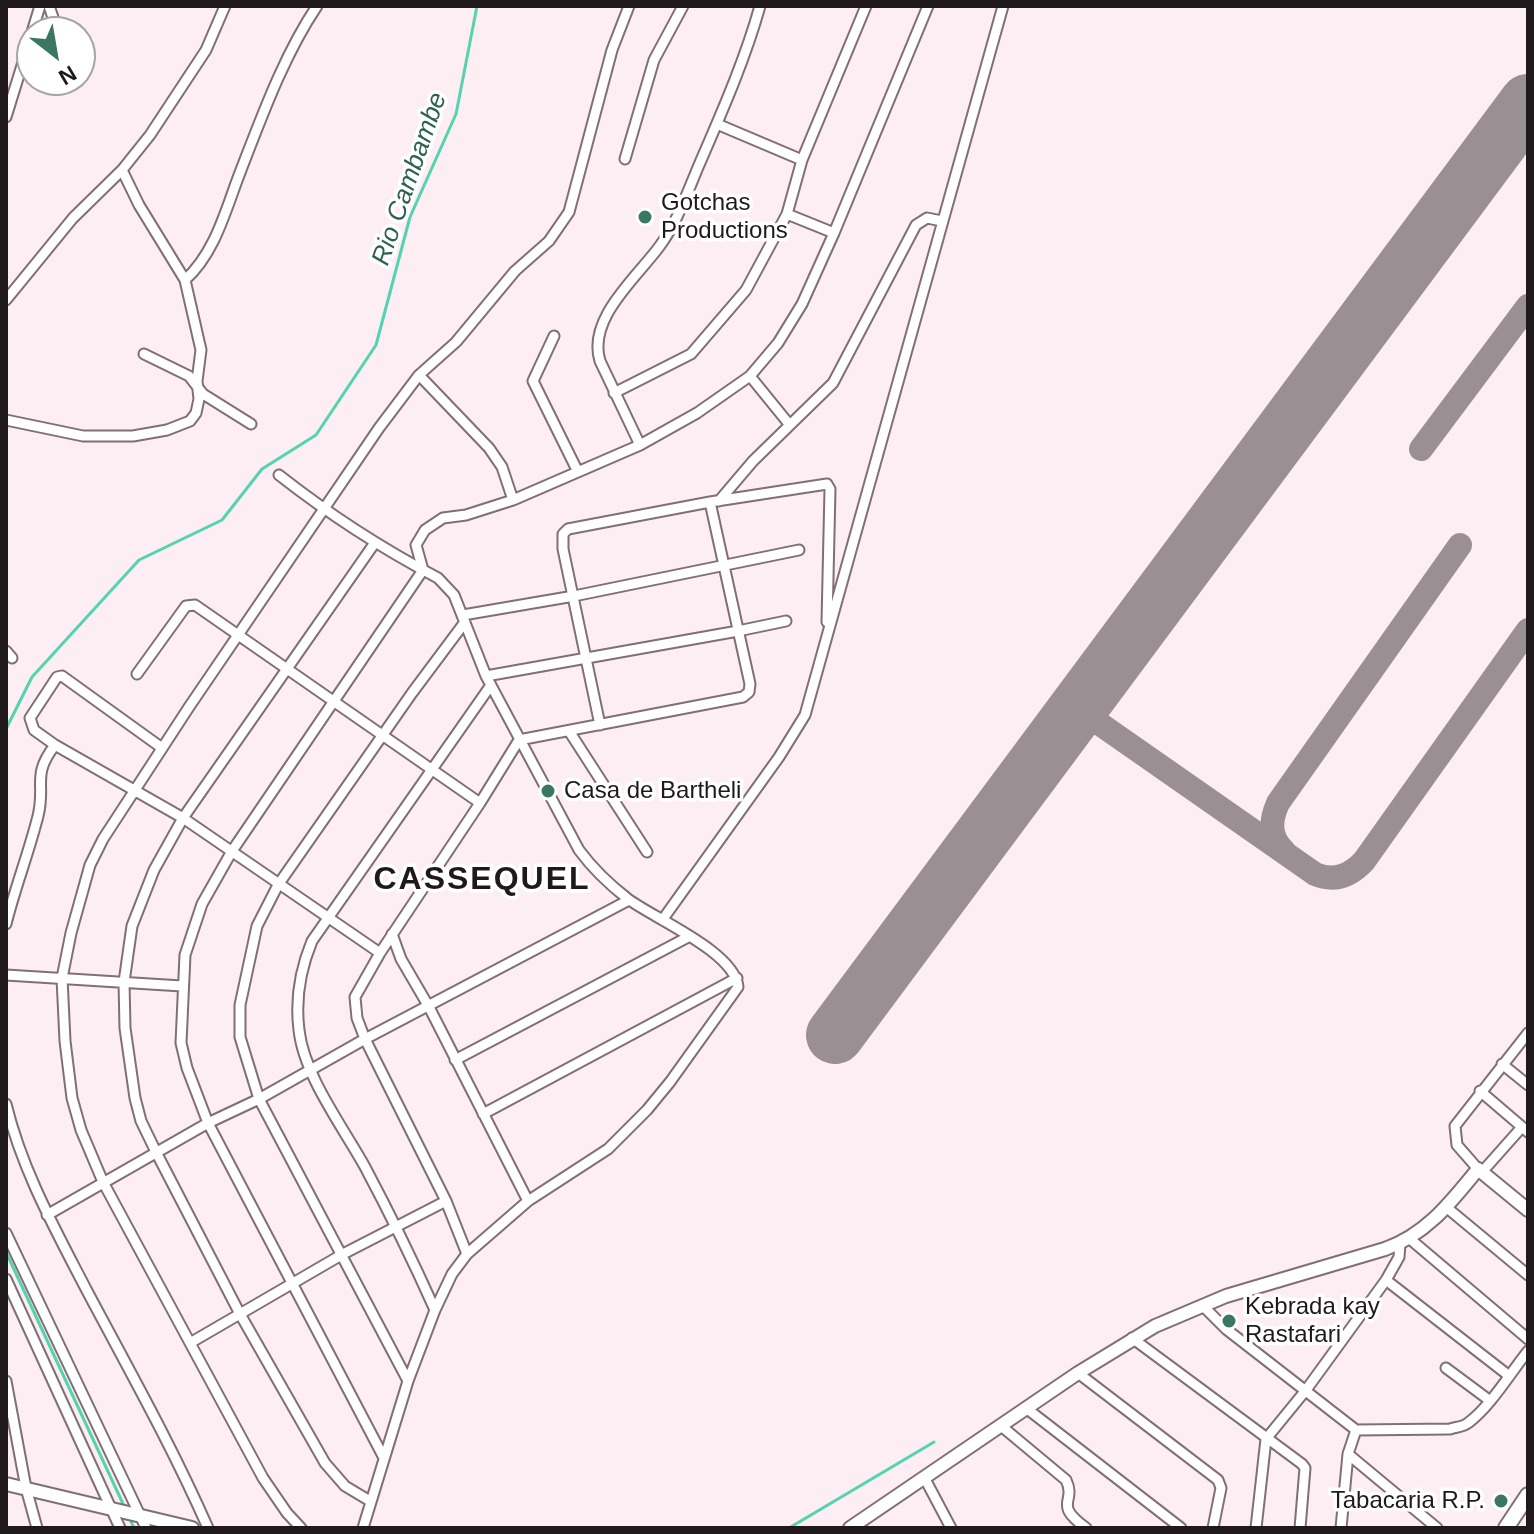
<!DOCTYPE html>
<style>
body{margin:0}
#map{position:relative;width:1534px;height:1534px;overflow:hidden;background:#fdeef3;font-family:Helvetica,sans-serif}
canvas{display:block}
.frame{position:absolute;inset:0;border:8px solid #1f191b;pointer-events:none}
.north{position:absolute;left:16px;top:16px;width:80px;height:80px;box-sizing:border-box;background:#fff;border:2px solid #a5a3a4;border-radius:50%;rotate:149deg;font-size:22px;font-weight:700;line-height:32px;text-align:center;color:#1f191b}
.north::after{content:'';display:block;margin:auto;width:28px;height:36px;background:#397763;clip-path:polygon(50% 0,100% 100%,50% 72%,0 100%)}
</style>
<div id="map">
<canvas width="1534" height="1534"></canvas>
<div class="frame"></div>
<div class="north">N</div>
</div>
<script>
const ctx = document.querySelector('canvas').getContext('2d');
ctx.lineJoin = 'round';
function trace(path, color, width, dash) {
  ctx.strokeStyle = color;
  ctx.lineWidth = width;
  ctx.lineCap = dash ? 'butt' : 'round';
  ctx.setLineDash(dash || []);
  ctx.stroke(path);
}
function write(font, color, halo, rows, align = 'center') {
  ctx.font = font + ' Helvetica,sans-serif';
  ctx.lineWidth = 7;
  ctx.setLineDash([]);
  ctx.textBaseline = 'middle';
  ctx.strokeStyle = halo;
  ctx.fillStyle = color;
  for (const [text, x, y, turn = 0] of rows) {
    ctx.save();
    ctx.translate(x, y);
    ctx.rotate((+turn || 0) * Math.PI / 180);
    ctx.textAlign = isNaN(turn) ? turn : align;
    if (halo) ctx.strokeText(text, 0, 0);
    ctx.fillText(text, 0, 0);
    ctx.restore();
  }
}
trace(new Path2D(`
 M6,729L32,677L139,560L222,520L262,469L316,435L376,345L410,217L456,114L477,6
 M6,1252L124,1506
 M129,1517L134,1528
 M789,1528L934,1442`), '#53d4af', 3);
trace(new Path2D(`
 M1421,449L1528,306
 M1077,708L1315,874C1334,882 1350,876 1364,861L1528,630
 M1284,851C1269,837 1270,821 1278,803L1460,545`), '#9a9094', 24);
trace(new Path2D(`
 M835,1035L1528,103`), '#9a9094', 58);
const minor = new Path2D(`
 M49,6L58,32
 M32,32L40,6
 M6,117L32,33
 M717,124L802,160
 M625,159L654,60L683,6
 M787,214L834,233
 M185,280C216,252 226,208 241,170C262,116 284,55 317,6
 M6,300L73,218L122,170L150,135L206,50L225,6
 M554,336L533,381L578,472
 M144,354L189,376L203,394L251,424
 M419,375L489,448L502,467L513,500
 M750,376L789,424
 M614,393L691,354L746,290L787,214L802,160L866,6
 M6,420L83,436H133L167,430L190,421L196,413L199,399L197,381L201,350L185,280L139,205L122,170
 M640,445L600,361C587,319 636,278 659,247C677,223 687,193 699,165C721,114 745,60 760,6
 M279,475C330,515 381,548 438,578L454,595L486,676L579,850C593,869 610,885 628,899C655,919 735,952 738,987L670,1082L647,1110L608,1149L528,1201L467,1254L452,1274L435,1310L408,1381L363,1528
 M719,501L753,461L833,383L916,225L927,218L942,221
 M463,615L574,596L799,550
 M6,651L12,658
 M137,674L186,606L195,605L480,803
 M486,676L738,631L786,621
 M600,725L563,549V534L568,529L710,502L827,484L830,489L827,622
 M569,731L647,852
 M162,748L62,676L57,677L30,718L34,730L55,745L183,818L380,953
 M663,919L779,757L805,715L1003,6
 M6,924C15,888 29,852 38,816C46,784 31,776 55,745
 M392,934L401,959L429,1007L528,1201
 M6,975L182,986
 M455,1060L690,936
 M1502,1064L1528,1085
 M1480,1091L1528,1132
 M6,1104C22,1170 55,1229 86,1289C128,1368 172,1446 208,1528
 M483,1114L737,978
 M1478,1169L1457,1145L1455,1126L1528,1033
 M1482,1172L1522,1127
 M1446,1207L1528,1275
 M47,1215L208,1123L259,1099L365,1039L629,900
 M6,1233L146,1528
 M1410,1239L1528,1339
 M467,1254L446,1201L365,1039L357,1018L355,997L380,953L480,803L519,740L743,697L749,692L750,684L710,502
 M6,1279L120,1528
 M1386,1280L1508,1375
 M1202,1305L1226,1329L1356,1430L1450,1429C1456,1427 1463,1427 1468,1423C1490,1407 1511,1372 1528,1351
 M435,1310C413,1261 390,1214 365,1167C343,1127 304,1076 299,1030C295,998 300,970 312,941L491,685
 M1132,1338L1302,1464L1305,1468L1300,1528
 M190,1343L343,1254L446,1201
 M1446,1368L1489,1400
 M1078,1373L1218,1480L1221,1488L1213,1528
 M6,1381L26,1488L37,1528
 M408,1381L259,1099L240,1037V1005L257,926L278,885L412,693L465,622
 M1026,1408L1181,1528
 M1000,1425L1066,1480C1077,1503 1052,1503 1086,1528
 M1348,1454L1437,1528
 M384,1458L208,1123L187,1068L181,1043L185,955L202,904L232,851L423,570L416,545L425,530L443,518L466,515L513,500L640,445L697,413L750,376L778,343L802,304L834,233L928,6
 M924,1477L951,1528
 M370,1501L345,1486L325,1463L240,1314L156,1152L141,1121L135,1098L125,1028L124,982L132,926L154,870L183,818L374,544
 M301,1528L287,1513L263,1478L103,1182L81,1130L72,1098L65,1041L62,978L71,933L90,865L103,839L189,707L379,428L419,375L456,342L515,271L549,241L569,212L612,50L629,6
 M1256,1528L1266,1439L1306,1390L1386,1280L1399,1257L1400,1244
 M1341,1528L1348,1454L1356,1430`);
const tertiary = new Path2D(`
 M6,1484L192,1528
 M850,1528L1078,1373L1155,1326L1226,1296L1385,1249C1427,1234 1451,1202 1478,1169L1528,1210`);
const primary = new Path2D(`
 M1506,1528L1528,1495`);
trace(minor, '#806f75', 13);
trace(tertiary, '#806f75', 16);
trace(primary, '#806f75', 18);
trace(minor, '#fff', 9);
trace(tertiary, '#fff', 12);
trace(primary, '#fff', 14);
for (const [x, y, r, color] of [
 [645,217,8,"#397763"],
 [548,791,8,"#397763"],
 [1229,1321,8,"#397763"],
 [1501,1501,8,"#397763"]
]) {
  const dot = new Path2D();
  dot.arc(x, y, r, 0, 2 * Math.PI);
  ctx.fillStyle = color;
  ctx.fill(dot);
  trace(dot, '#fff', 3);
}
write('24px', '#1f191b', '#fff', [
 ["Gotchas",661,203],
 ["Productions",661,231],
 ["Casa de Bartheli",564,791],
 ["Kebrada kay",1245,1307],
 ["Rastafari",1245,1335],
 ["Tabacaria R.P.",1485,1501,"right"]
], 'left');
write('italic 26px', '#2d6151', '#fff', [
 ["Rio Cambambe",410,179,-71]
]);
ctx.letterSpacing = '2px';
write('bold 32px', '#1f191b', '#fff', [
 ["CASSEQUEL",482,880]
]);
ctx.letterSpacing = '0px';
</script>
